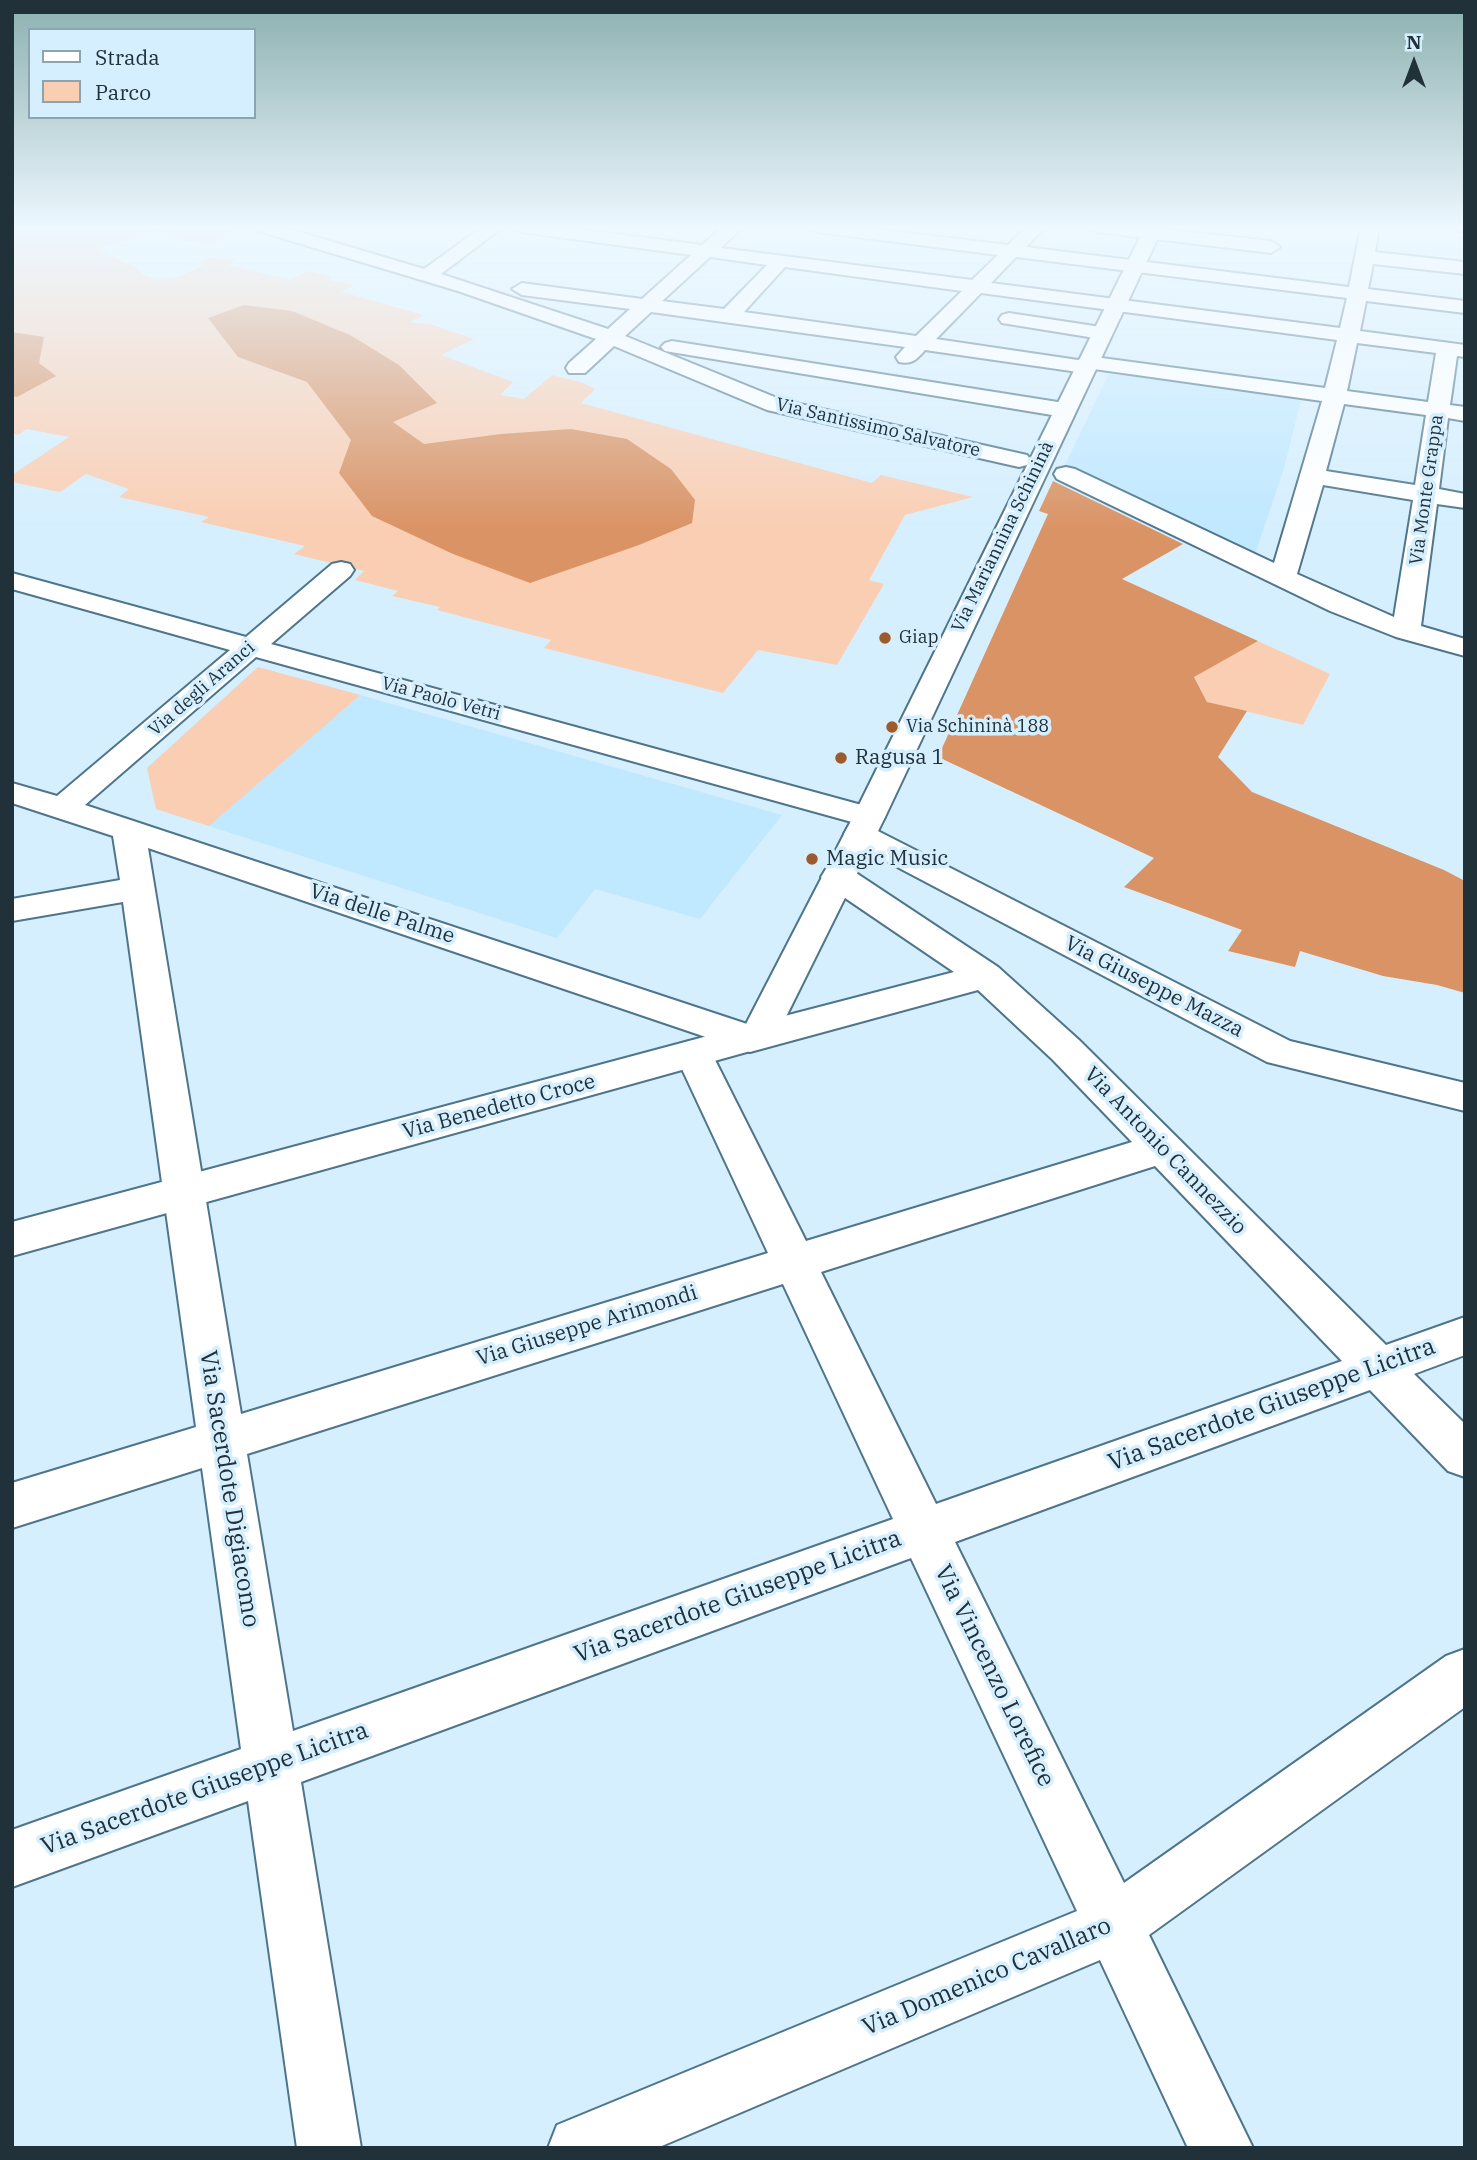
<!DOCTYPE html>
<meta charset="utf-8">
<style>
body{margin:0}
#map{position:relative;width:1477px;height:2160px;overflow:hidden;background:#d6effe;font-family:"IBM Plex Serif",serif}
canvas{display:block}
.frame{position:absolute;inset:0;border:14px solid #20313a;pointer-events:none}
.legend{position:absolute;left:28px;top:28px;width:228px;height:91px;box-sizing:border-box;background:#d6effe;border:2px solid #8da3b0;margin:0;padding:9px 12px;list-style:none;font-size:21px;color:#20313a}
.legend li{display:flex;align-items:center;gap:14px;height:35px}
.legend b{width:35px;border:2px solid #8da3b0}
.north{position:absolute;left:1379px;top:28px;width:70px;height:70px;-webkit-text-stroke:5px #d6effe;paint-order:stroke;rotate:0deg;font-size:19px;font-weight:700;line-height:28px;text-align:center;color:#20313a}
.north::after{content:'';display:block;margin:auto;width:24px;height:32px;background:#20313a;clip-path:polygon(50% 0,100% 100%,50% 72%,0 100%)}
</style>
<div id="map">
<canvas width="1477" height="2160"></canvas>
<div class="frame"></div>
<ul class="legend">
<li><b style="height:9px;background:#fff"></b>Strada</li>
<li><b style="height:19px;background:#faceb3"></b>Parco</li>
</ul>
<div class="north">N</div>
</div>
<script>
const ctx = document.querySelector('canvas').getContext('2d');
ctx.lineJoin = 'round';
function fill(path, color) {
  ctx.fillStyle = color;
  ctx.fill(path, 'evenodd');
}
function trace(path, color, width, dash) {
  ctx.strokeStyle = color;
  ctx.lineWidth = width;
  ctx.lineCap = dash ? 'butt' : 'round';
  ctx.setLineDash(dash || []);
  ctx.stroke(path);
}
function write(font, color, halo, rows, align = 'center') {
  ctx.font = font + ' "IBM Plex Serif",serif';
  ctx.lineWidth = 7;
  ctx.setLineDash([]);
  ctx.textBaseline = 'middle';
  ctx.strokeStyle = halo;
  ctx.fillStyle = color;
  for (const [text, x, y, turn = 0] of rows) {
    ctx.save();
    ctx.translate(x, y);
    ctx.rotate((+turn || 0) * Math.PI / 180);
    ctx.textAlign = isNaN(turn) ? turn : align;
    if (halo) ctx.strokeText(text, 0, 0);
    ctx.fillText(text, 0, 0);
    ctx.restore();
  }
}
fill(new Path2D(`
 M1109,373L1301,400L1283,472L1255,554L1065,465Z
 M258,667L360,695L782,815L700,919L595,889L557,938L156,809L147,768Z`), '#c0e8ff');
fill(new Path2D(`
 M12,227H241L211,245L172,238L158,231L97,249L137,268C155,291 184,274 205,265L199,262L213,257L235,260L229,265L290,280L309,271L333,277L329,280L354,285L342,292L424,315L410,322L430,324L474,339L441,355L513,382L500,395L524,399L552,375L581,382L595,389L581,403L872,483L881,475L973,497L905,515L869,580L884,584L837,665L758,650L723,693L544,648L551,640L437,610L440,607L392,596L398,591L355,580L364,571L294,554L305,546L201,522L209,517L119,497L129,489L86,474L60,492L12,482V475L69,437L27,429L18,435L12,433Z
 M1258,641L1330,674L1303,725L1207,702L1194,676Z
 M258,667L360,695L209,826L156,809L147,768Z`), '#faceb3');
fill(new Path2D(`
 M244,305L292,311L350,335L399,365L437,403L393,422L424,444L501,434L571,429L627,439L671,469L695,500L692,523L639,545L530,583L453,554L372,516L339,473L351,440L307,382L238,357L208,318Z
 M12,332L44,337L39,363L56,376L17,397L12,396Z
 M1053,481L1183,544L1122,579L1258,641L1194,677L1207,702L1247,711L1218,757L1252,792L1444,870L1465,881V993L1437,985L1383,976L1300,951L1295,967L1228,951L1242,930L1124,887L1154,858L938,757L1048,514L1039,511Z`), '#da9365');
const minor = new Path2D(`
 M255,227H283L424,269L482,227H503L441,274L608,329L630,309L522,295L512,289L522,283L642,299L691,255L521,232L512,227H561L702,245L722,227H742L721,248L972,280L998,255L816,232L807,227H859L1008,245L1026,227H1045L1026,247L1349,287L1361,227H1379L1375,252L1465,262V274L1373,264L1368,289L1465,301V313L1366,301L1360,331L1465,345V357L1457,356L1450,405L1465,407V421L1448,418L1439,489L1465,494V508L1437,504L1421,626L1465,639V656L1396,637L1330,611L1057,479L1054,474L1057,469L1066,467L1075,469L1274,563L1322,401L1094,369L1085,373L925,350C917,359 912,365 899,362L896,357L905,347L651,312L625,336L782,400L1027,455L1031,460L1027,465L1019,467L767,410L614,346L585,373H569L566,368L569,363L596,339L458,291L258,231ZM710,257L767,265L724,309L662,301ZM1016,257L1347,298L1340,328L991,283ZM785,267L962,291L916,336L744,312ZM981,293L1337,340L1325,388L1087,356L1078,360L936,339ZM1357,343L1436,353L1428,402L1347,391ZM1344,404L1426,415L1415,485L1326,471ZM1323,485L1413,500L1394,617L1297,574Z
 M1088,227H1143L1271,241L1280,247L1271,253L1097,232Z
 M1455,227H1465V232L1458,231Z
 M1009,313L1101,327L1108,329L1111,333L1108,337L1101,339L1002,323L999,319L1002,315Z
 M672,341L1064,403L1072,405L1075,410L1072,415L1064,417L665,351L661,347L665,343Z
 M341,562L350,564L354,570L350,576L271,644L880,810L885,817L880,824L870,827L1290,1041L1465,1083V1111L1267,1062L848,841L844,834L848,827L859,824L256,657L85,805L750,1025L954,972L826,885L821,877L826,869L838,866L850,869L998,967L1079,1040L1386,1345L1465,1317V1355L1414,1374L1465,1424V1477L1448,1471L1370,1390L955,1542L1124,1883L1446,1656L1465,1649V1707L1149,1935L1253,2148H1188L1100,1960L657,2148H548L557,2125L1077,1911L911,1558L301,1782L361,2148H297L248,1801L12,1887V1830L241,1749L202,1468L12,1528V1483L196,1427L123,902L12,921V899L120,880L113,836L12,803V783L57,796L230,650L12,589V573L246,637L332,564ZM148,848L750,1052L978,990L1053,1060L1132,1142L806,1241L707,1044L694,1040L681,1044L675,1054L768,1253L241,1414ZM1155,1166L1342,1361L936,1504L821,1272ZM783,1284L893,1519L293,1731L247,1454Z`);
const major = new Path2D(`
 M1145,227H1163L885,817L772,1045L12,1256V1222L745,1026L853,817Z`);
trace(minor, '#4e758b', 4);
trace(major, '#4e758b', 4);
fill(minor, '#fff');
fill(major, '#fff');
const sky = ctx.createLinearGradient(0, 0, 0, 529);
sky.addColorStop(0, '#8cb0af');
sky.addColorStop(0.43, '#edf8ff');
sky.addColorStop(1, '#edf8ff00');
ctx.fillStyle = sky;
ctx.fillRect(0, 0, 1477, 529);
for (const [x, y, r, color] of [
 [885,638,7,"#9d5a2a"],
 [892,727,7,"#9d5a2a"],
 [841,758,7,"#9d5a2a"],
 [812,859,7,"#9d5a2a"]
]) {
  const dot = new Path2D();
  dot.arc(x, y, r, 0, 2 * Math.PI);
  ctx.fillStyle = color;
  ctx.fill(dot);
  trace(dot, '#d6effe', 2.5);
}
write('18px', '#20313a', '#d6effe', [
 ["Via Santissimo Salvatore",878,428,13],
 ["Via Monte Grappa",1427,490,-82],
 ["Via Mariannina Schininà",1003,537,-64],
 ["Via degli Aranci",202,689,-41],
 ["Via Paolo Vetri",441,699,15]
]);
write('18px', '#20313a', '#d6effe', [
 ["Giap",899,638],
 ["Via Schininà 188",906,727]
], 'left');
write('21px', '#20313a', '#d6effe', [
 ["Ragusa 1",855,758],
 ["Magic Music",826,859]
], 'left');
write('21px', '#20313a', '#d6effe', [
 ["Via delle Palme",382,914,18],
 ["Via Giuseppe Mazza",1154,987,27],
 ["Via Benedetto Croce",499,1107,-15],
 ["Via Antonio Cannezzio",1165,1151,46],
 ["Via Giuseppe Arimondi",587,1326,-17]
]);
write('24px', '#20313a', '#d6effe', [
 ["Via Sacerdote Giuseppe Licitra",1272,1405,-20],
 ["Via Sacerdote Digiacomo",229,1489,81],
 ["Via Sacerdote Giuseppe Licitra",738,1597,-20],
 ["Via Vincenzo Lorefice",994,1676,64],
 ["Via Sacerdote Giuseppe Licitra",205,1789,-20],
 ["Via Domenico Cavallaro",987,1977,-23]
]);
</script>
